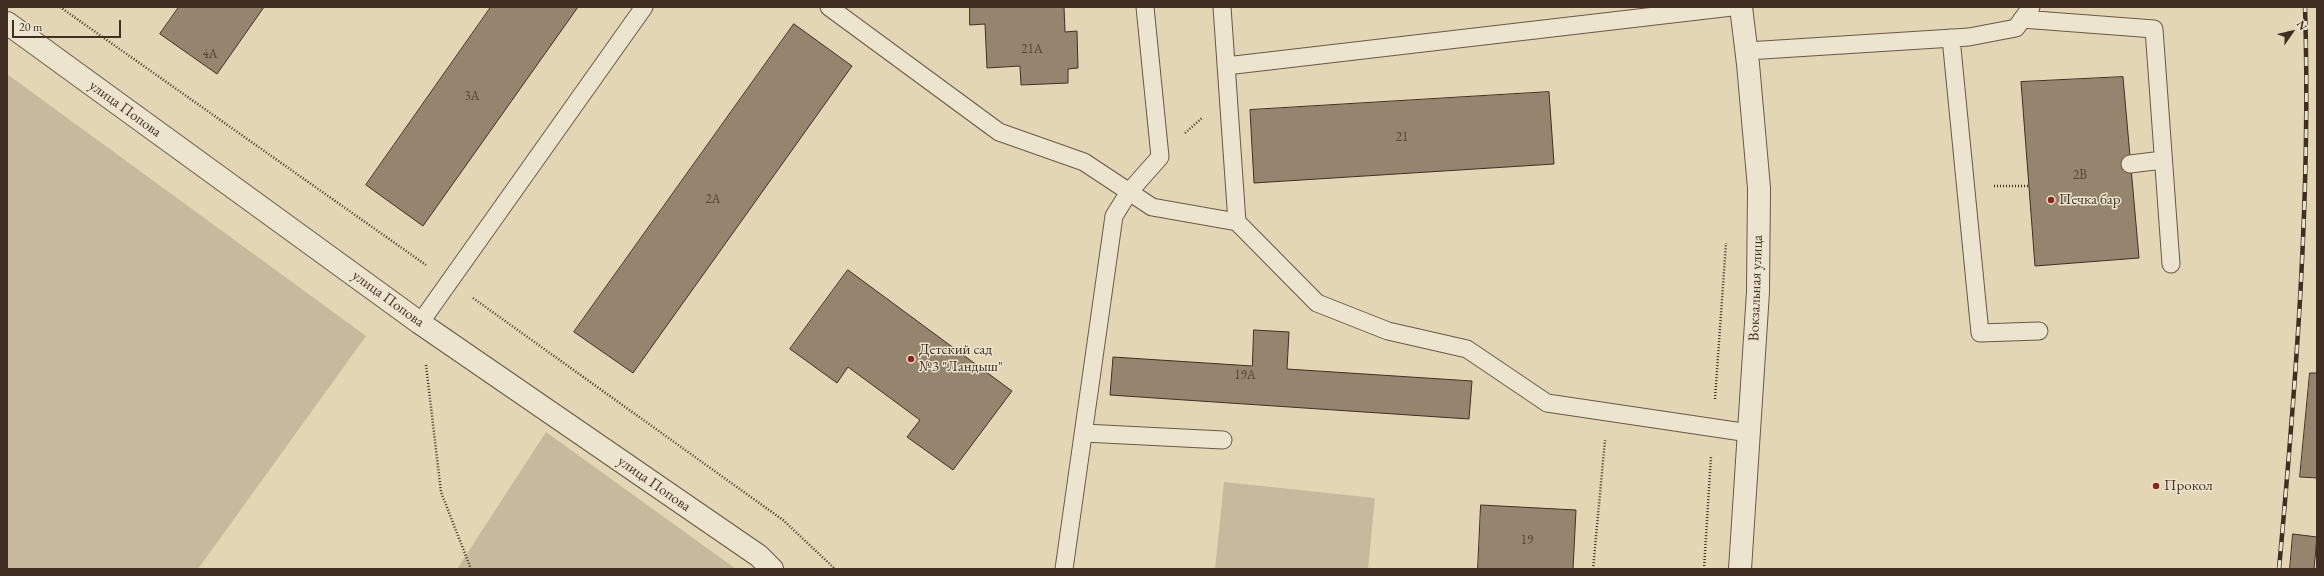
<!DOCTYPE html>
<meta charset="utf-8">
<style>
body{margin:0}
#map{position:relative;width:2324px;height:576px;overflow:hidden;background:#e3d6b5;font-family:"EB Garamond",serif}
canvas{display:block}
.frame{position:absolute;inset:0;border:8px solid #412e22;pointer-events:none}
.north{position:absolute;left:2272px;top:12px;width:40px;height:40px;-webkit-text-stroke:3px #ede4cf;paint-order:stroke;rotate:56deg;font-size:11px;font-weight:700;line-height:16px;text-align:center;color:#412e22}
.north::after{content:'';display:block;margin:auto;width:14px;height:18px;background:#412e22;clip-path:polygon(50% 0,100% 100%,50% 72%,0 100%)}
.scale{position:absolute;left:12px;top:20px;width:109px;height:18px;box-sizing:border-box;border:2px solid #412e22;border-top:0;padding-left:5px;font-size:12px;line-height:14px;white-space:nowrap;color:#412e22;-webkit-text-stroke:3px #ede4cf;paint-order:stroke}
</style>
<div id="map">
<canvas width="2324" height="576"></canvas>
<div class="frame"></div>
<div class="north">N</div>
<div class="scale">20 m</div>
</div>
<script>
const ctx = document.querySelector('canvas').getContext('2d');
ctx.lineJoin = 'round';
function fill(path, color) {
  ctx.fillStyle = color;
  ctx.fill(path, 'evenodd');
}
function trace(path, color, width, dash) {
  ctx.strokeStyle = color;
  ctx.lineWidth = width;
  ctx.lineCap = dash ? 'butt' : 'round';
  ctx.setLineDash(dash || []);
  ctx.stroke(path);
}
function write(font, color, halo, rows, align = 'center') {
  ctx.font = font + ' "EB Garamond",serif';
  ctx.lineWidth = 3;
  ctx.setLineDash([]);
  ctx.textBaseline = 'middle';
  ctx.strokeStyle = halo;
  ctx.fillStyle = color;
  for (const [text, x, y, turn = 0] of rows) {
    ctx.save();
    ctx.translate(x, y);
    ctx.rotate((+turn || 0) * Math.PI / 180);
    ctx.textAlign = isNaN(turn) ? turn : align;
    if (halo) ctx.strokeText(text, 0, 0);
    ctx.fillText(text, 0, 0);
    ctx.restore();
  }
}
fill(new Path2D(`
 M7,74L366,336L198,569H7Z
 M546,432L736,569H457Z
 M1224,482L1375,498L1368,569H1215Z`), '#c7b99c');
const building = new Path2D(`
 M179,7H264L217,74L160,34Z
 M491,7H578L423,226L366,185Z
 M970,7H1064L1065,32L1077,31L1078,68L1068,69V83L1021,85L1020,66L987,68L985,24L970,25Z
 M794,24L852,66L633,373L574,332Z
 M2123,77L2139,258L2035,266L2021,82Z
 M1549,92L1554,164L1254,183L1250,110Z
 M848,270L1012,391L953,470L907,437L920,420L848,367L837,383L790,349Z
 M1254,330L1289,332L1287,369L1472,381L1469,419L1110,395L1113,357L1252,366Z
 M2310,373H2317V478L2300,477Z
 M1481,505L1576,510L1573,569H1478Z
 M2293,534L2317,537L2314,569H2290Z`);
fill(building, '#95856e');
trace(building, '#412e22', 1);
const service = new Path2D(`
 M829,7L999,132L1084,162L1152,207L1237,222L1317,303L1388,331L1467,349L1547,403L1749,433
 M1222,7L1237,222
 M2022,19L2154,29L2171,264
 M1951,38L1980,333L2039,331
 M1747,51L1969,37L2016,28L2031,7
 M1226,66L1732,7
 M2130,164L2163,160
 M420,323L644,7
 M1084,433L1223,440
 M1064,569L1114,216L1129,192L1160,157L1145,7`);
const minor = new Path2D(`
 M7,23L420,323L759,556L772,569`);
const tertiary = new Path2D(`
 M1740,569L1758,292L1759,188L1748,64L1741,7`);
trace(service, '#6a5847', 19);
trace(minor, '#6a5847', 24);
trace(tertiary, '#6a5847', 24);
trace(new Path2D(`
 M60,7L426,265
 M1185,133L1202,118
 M1994,186H2029
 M473,298L783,520L835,569
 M426,365L441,492L471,569
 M1715,399L1726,243
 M1593,569L1605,440
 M1704,569L1711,456`), '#412e22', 2.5, [1, 2]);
trace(service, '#ede4cf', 17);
trace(minor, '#ede4cf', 22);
trace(tertiary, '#ede4cf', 22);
const rail = new Path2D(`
 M2279,569C2296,382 2311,195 2305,7`);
trace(rail, '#412e22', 4.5);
trace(rail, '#ede4cf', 3, [9]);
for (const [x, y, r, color] of [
 [2051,200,4,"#8f2418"],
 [911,359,4,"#8f2418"],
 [2156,486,4,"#8f2418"]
]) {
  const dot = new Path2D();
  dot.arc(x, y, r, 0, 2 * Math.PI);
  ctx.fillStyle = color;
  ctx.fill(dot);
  trace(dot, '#ede4cf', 1.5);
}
write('13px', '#564435', null, [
 ["21А",1032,49],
 ["4А",210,54],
 ["3А",472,96],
 ["21",1402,137],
 ["2В",2080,175],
 ["2А",713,199],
 ["19А",1245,375],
 ["19",1527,540]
]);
write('15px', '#412e22', '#ede4cf', [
 ["улица Попова",125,109,36],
 ["Вокзальная улица",1756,288,-88],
 ["улица Попова",388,299,36],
 ["улица Попова",654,484,35]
]);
write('15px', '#412e22', '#ede4cf', [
 ["Печка бар",2059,200],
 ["Детский сад",919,350],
 ["№3 \"Ландыш\"",919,367],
 ["Прокол",2164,486]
], 'left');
</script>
